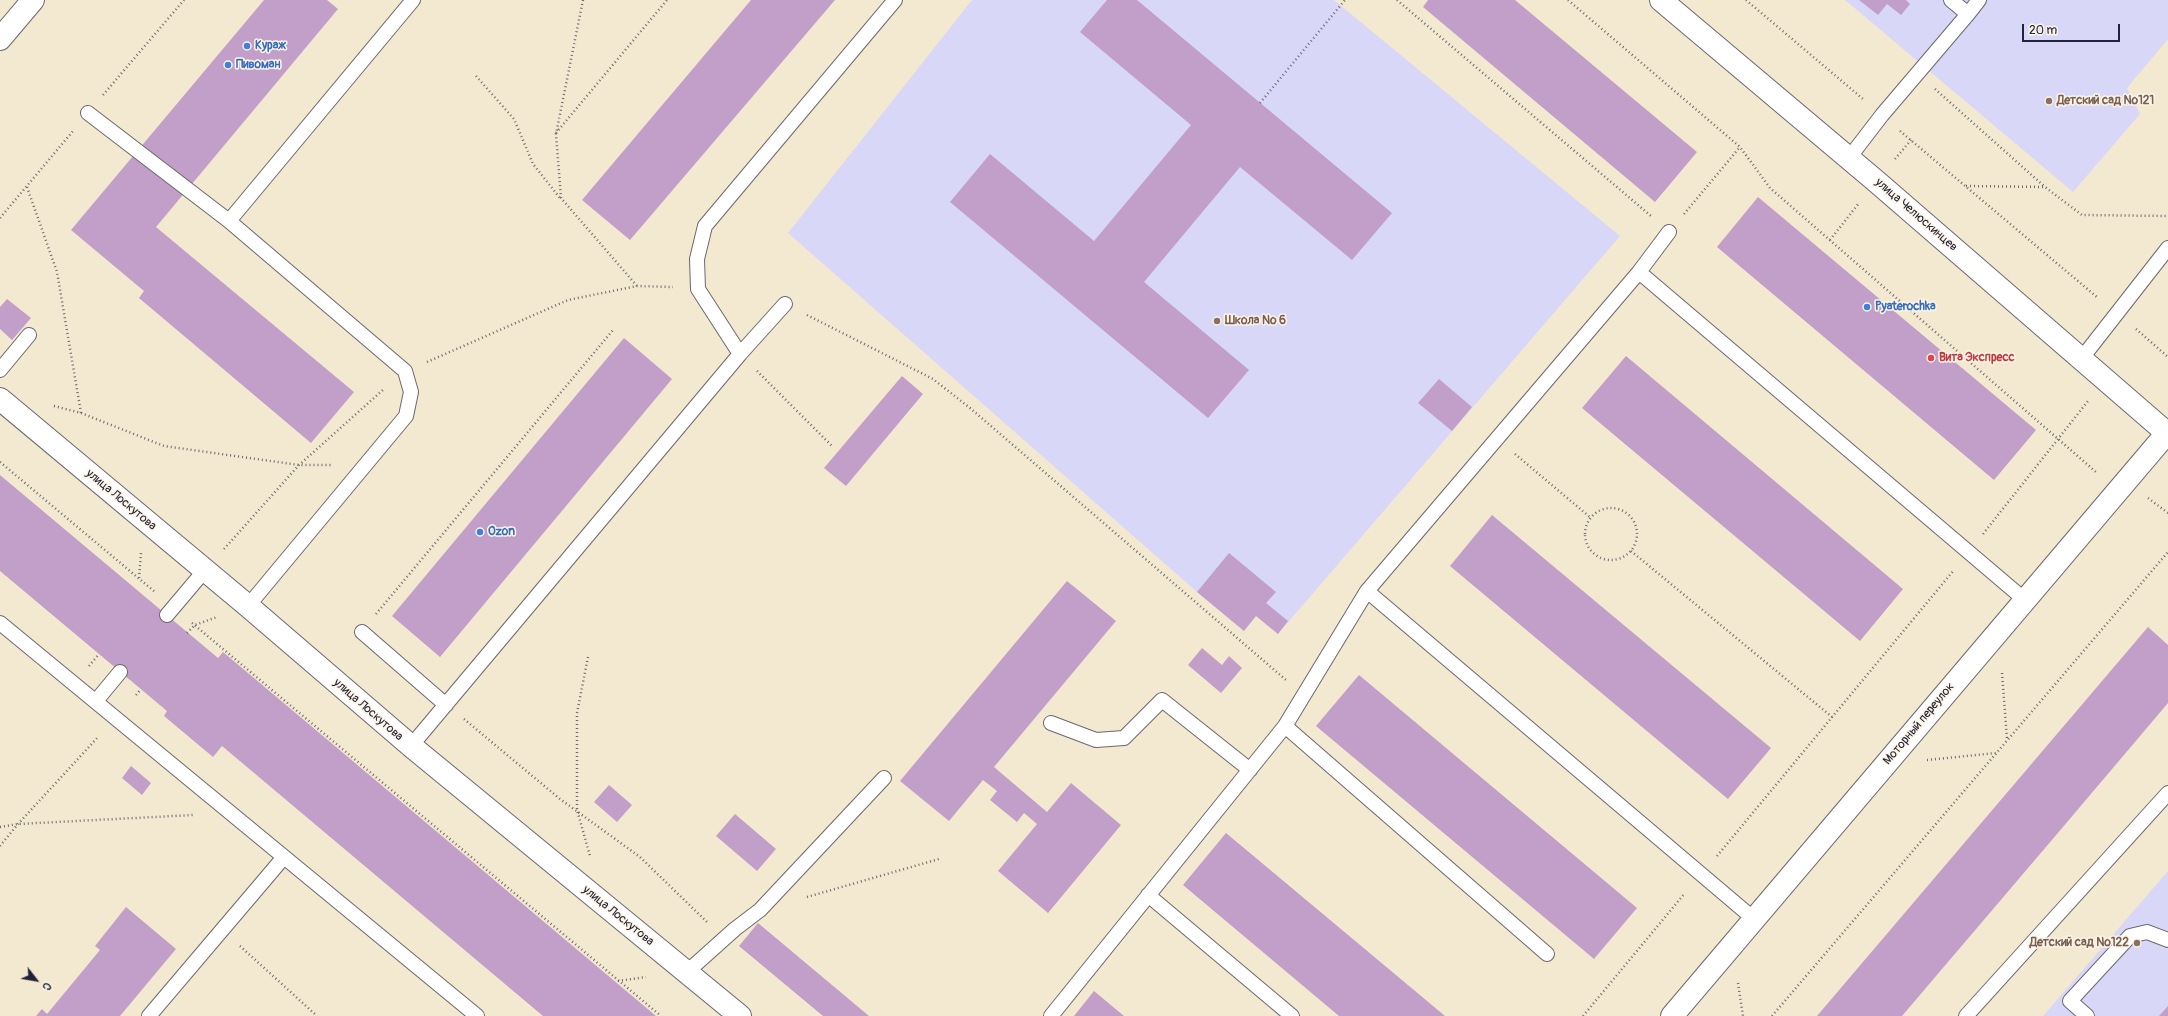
<!DOCTYPE html>
<meta charset="utf-8">
<style>
body{margin:0}
#map{position:relative;width:2168px;height:1016px;overflow:hidden;background:#f3e9d0;font-family:Pangolin,sans-serif}
canvas{display:block}
.north{position:absolute;left:16px;top:960px;width:40px;height:40px;-webkit-text-stroke:3px #fcf5e5;paint-order:stroke;rotate:121deg;font-size:11px;font-weight:700;line-height:16px;text-align:center;color:#22223b}
.north::after{content:'';display:block;margin:auto;width:14px;height:18px;background:#22223b;clip-path:polygon(50% 0,100% 100%,50% 72%,0 100%)}
.scale{position:absolute;left:2022px;top:24px;width:98px;height:18px;box-sizing:border-box;border:2px solid #22223b;border-top:0;padding-left:5px;font-size:12px;line-height:14px;white-space:nowrap;color:#22223b;-webkit-text-stroke:3px #fcf5e5;paint-order:stroke}
</style>
<div id="map">
<canvas width="2168" height="1016"></canvas>
<div class="north">С</div>
<div class="scale">20 m</div>
</div>
<script>
const ctx = document.querySelector('canvas').getContext('2d');
ctx.lineJoin = 'round';
function fill(path, color) {
  ctx.fillStyle = color;
  ctx.fill(path, 'evenodd');
}
function trace(path, color, width, dash) {
  ctx.strokeStyle = color;
  ctx.lineWidth = width;
  ctx.lineCap = dash ? 'butt' : 'round';
  ctx.setLineDash(dash || []);
  ctx.stroke(path);
}
function write(font, color, halo, rows, align = 'center') {
  ctx.font = font + ' Pangolin,sans-serif';
  ctx.lineWidth = 3;
  ctx.setLineDash([]);
  ctx.textBaseline = 'middle';
  ctx.strokeStyle = halo;
  ctx.fillStyle = color;
  for (const [text, x, y, turn = 0] of rows) {
    ctx.save();
    ctx.translate(x, y);
    ctx.rotate((+turn || 0) * Math.PI / 180);
    ctx.textAlign = isNaN(turn) ? turn : align;
    if (halo) ctx.strokeText(text, 0, 0);
    ctx.fillText(text, 0, 0);
    ctx.restore();
  }
}
fill(new Path2D(`
 M972,0H1334L1620,236L1278,634L1256,616L1244,631L1197,592L788,233Z
 M1845,0H2168V39L2127,88L2140,114L2073,192Z
 M2168,871V1016H2043Z`), '#d9d7f8');
fill(new Path2D(`
 M264,0H327L338,9L156,227L354,392L311,443L139,298L144,291L71,230Z
 M751,0H835L630,240L582,200Z
 M1107,0H1137L1392,213L1352,260L1240,167L1144,282L1249,370L1208,418L950,202L990,154L1094,241L1191,125L1080,32Z
 M1428,0H1515L1697,152L1655,202L1423,7Z
 M1859,0H1906L1910,4L1901,15L1887,4L1878,15Z
 M1758,197L2036,430L1994,480L1717,247Z
 M7,299L31,318L12,340L0,329V307Z
 M624,338L672,379L440,657L392,616Z
 M1626,356L1903,589L1860,641L1582,408Z
 M902,376L923,394L846,486L824,468Z
 M1439,379L1472,407L1452,431L1418,403Z
 M0,475L218,658L223,652L656,1016H543L222,746L213,757L164,716L167,711L0,571Z
 M1492,515L1771,748L1728,799L1450,566Z
 M1229,553L1276,592L1266,603L1288,621L1278,634L1256,616L1244,631L1197,592Z
 M1067,581L1116,621L994,767L1047,812L1071,783L1121,825L1048,913L998,871L1037,824L1024,813L1017,822L990,800L997,791L983,780L949,821L900,781Z
 M2148,627L2168,645V703L2057,834L1902,1016H1817Z
 M1202,648L1222,665L1229,656L1242,668L1221,693L1188,665Z
 M1359,675L1637,908L1594,959L1316,726Z
 M131,766L151,783L142,795L122,778Z
 M609,785L632,805L617,822L594,802Z
 M735,814L776,849L757,871L716,836Z
 M1226,833L1445,1016H1339L1183,885Z
 M126,907L176,949L120,1016H36L42,1009L47,1014L100,950L95,946Z
 M758,923L869,1016H823L739,946Z
 M1094,991L1124,1016H1074Z
 M2168,1006V1016H2159Z`), '#c19fc9');
const service = new Path2D(`
 M1968,14L1979,0
 M88,113L229,221
 M1849,158L1882,115L1968,14L1951,0
 M1639,272L2025,600
 M740,354L785,304
 M2082,358L2168,248
 M0,370L29,335
 M1367,591L1754,919
 M248,606L406,416L411,392L405,371L229,221L413,0
 M167,615L205,570
 M0,623L477,1016
 M362,632L446,705
 M96,701L120,672
 M1051,723L1096,740L1124,738L1162,700L1250,770
 M1285,726L1547,954
 M411,746L740,354L698,289L697,259L705,226L895,0
 M1148,895L1292,1016
 M687,972L735,929L760,910L884,778
 M149,1016L284,857
 M1051,1016L1285,726L1367,591L1639,272L1669,232
 M1966,1016L2168,793
 M2087,1016L2070,1001L2130,936L2147,932L2168,940`);
const minor = new Path2D(`
 M1661,0L1877,182L2168,434
 M0,399L248,606L411,746L740,1016
 M1672,1016L2167,433`);
const tertiary = new Path2D(`
 M0,39L33,0`);
trace(service, '#6b686f', 16);
trace(minor, '#6b686f', 24);
trace(tertiary, '#6b686f', 24);
trace(new Path2D(`
 M583,0L556,134L561,198L637,286
 M1397,0L1651,216
 M1568,0L1740,147L1770,188L2096,472
 M1746,0L1863,99
 M476,76L514,119L533,164L560,198
 M1935,89L2045,187
 M103,95L184,0
 M1260,103L1345,0
 M1900,131L2098,298
 M556,133L667,0
 M1895,159L1911,140
 M1966,186L2045,187L2082,215L2168,216
 M27,187L57,272L81,413
 M1684,214L1740,147
 M0,218L73,131
 M1830,240L1859,203
 M807,315L933,379L970,408L1286,680
 M2136,329L2168,357
 M427,362L568,300L637,286L673,287
 M757,371L832,446
 M54,406L81,413L164,446L299,465H333
 M1515,454L1591,518
 M0,462L155,592
 M2148,498L2168,513
 M1585 534a26 26 0 1 1 52 0a26 26 0 1 1-52 0Z
 M1983,534L2088,401
 M224,549L299,465L384,389
 M1631,551L1832,717
 M139,578L141,553
 M376,614L613,330
 M192,623L661,1016
 M187,633L195,625L217,617
 M588,657L577,713V810L590,856
 M89,666L99,654
 M2002,673L2007,739
 M136,695L141,689
 M464,719L560,799L640,857L707,922
 M1927,760L1996,753
 M0,827L18,824L193,815
 M0,846L18,824L99,736
 M1717,856L1954,570
 M807,897L939,859
 M240,946L317,1016
 M618,981L646,977
 M1738,983L1743,1016
 M1583,1016L1685,893
 M1772,1016L2168,552`), '#6b686f', 2.5, [1, 3]);
trace(service, '#fff', 14);
trace(minor, '#fff', 22);
trace(tertiary, '#fff', 22);
for (const [x, y, r, color] of [
 [247,46,4,"#3f7fe0"],
 [228,65,4,"#3f7fe0"],
 [2049,101,4,"#8d6e63"],
 [1867,307,4,"#3f7fe0"],
 [1217,321,4,"#8d6e63"],
 [1931,358,4,"#e0444e"],
 [480,532,4,"#3f7fe0"],
 [2137,943,4,"#8d6e63"]
]) {
  const dot = new Path2D();
  dot.arc(x, y, r, 0, 2 * Math.PI);
  ctx.fillStyle = color;
  ctx.fill(dot);
  trace(dot, '#fcf5e5', 1.5);
}
write('bold 12px', '#366cbe', '#fcf5e5', [
 ["Кураж",255,46],
 ["Пивоман",236,65],
 ["Pyaterochka",1875,307],
 ["Ozon",488,532]
], 'left');
write('bold 12px', '#785e54', '#fcf5e5', [
 ["Детский сад №121",2057,101],
 ["Школа № 6",1225,321],
 ["Детский сад №122",2129,943,"right"]
], 'left');
write('12px', '#22223b', '#fcf5e5', [
 ["улица Челюскинцев",1916,215,41],
 ["улица Лоскутова",121,500,40],
 ["улица Лоскутова",368,710,41],
 ["Моторный переулок",1919,724,-50],
 ["улица Лоскутова",618,916,39]
]);
write('bold 12px', '#be3a42', '#fcf5e5', [
 ["Вита Экспресс",1939,358]
], 'left');
</script>
